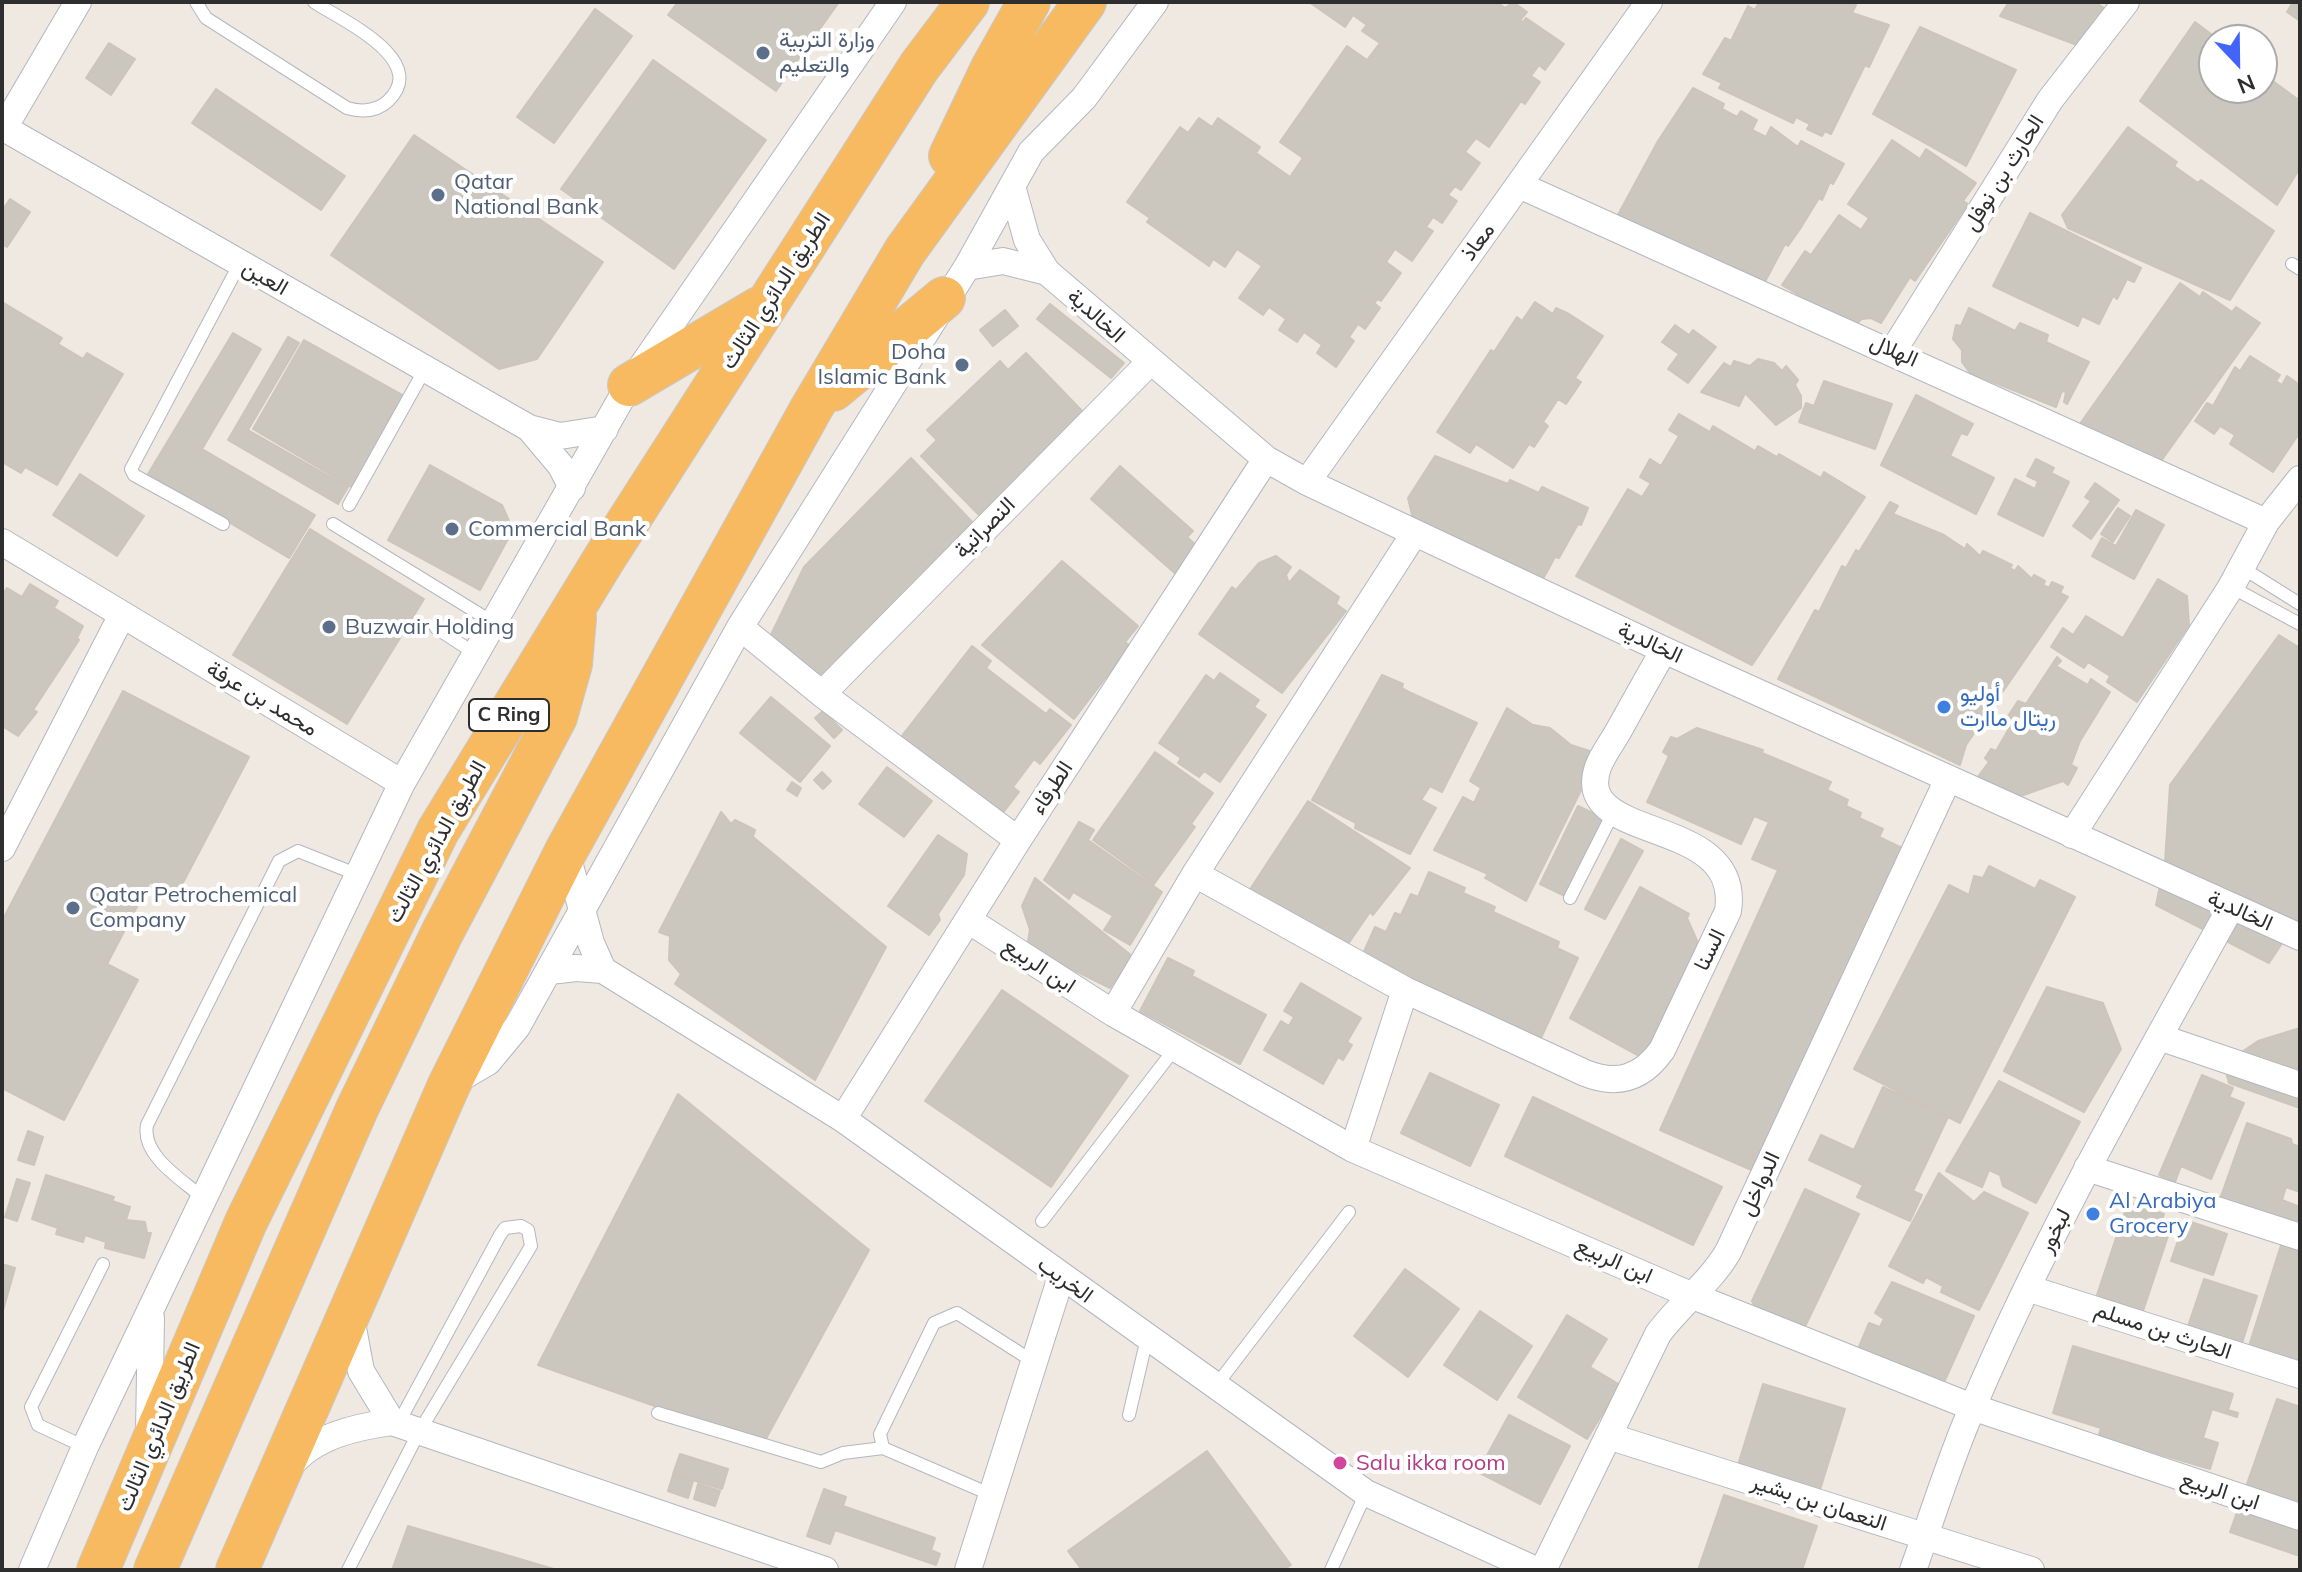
<!DOCTYPE html>
<meta charset="utf-8">
<style>
body{margin:0}
#map{position:relative;width:2302px;height:1572px;overflow:hidden;background:#efe9e1;font-family:Mulish,sans-serif}
canvas{display:block}
.frame{position:absolute;inset:0;border:4px solid #2e2e2e;pointer-events:none}
.north{position:absolute;left:2198px;top:24px;width:80px;height:80px;box-sizing:border-box;background:#fff;border:2px solid #ababab;border-radius:50%;rotate:158deg;font-size:22px;font-weight:700;line-height:32px;text-align:center;color:#2e2e2e}
.north::after{content:'';display:block;margin:auto;width:28px;height:36px;background:#4264fb;clip-path:polygon(50% 0,100% 100%,50% 72%,0 100%)}
</style>
<div id="map">
<canvas width="2302" height="1572"></canvas>
<div class="frame"></div>
<div class="north">N</div>
</div>
<script>
const ctx = document.querySelector('canvas').getContext('2d');
ctx.lineJoin = 'round';
function fill(path, color) {
  ctx.fillStyle = color;
  ctx.fill(path, 'evenodd');
}
function trace(path, color, width, dash) {
  ctx.strokeStyle = color;
  ctx.lineWidth = width;
  ctx.lineCap = dash ? 'butt' : 'round';
  ctx.setLineDash(dash || []);
  ctx.stroke(path);
}
function write(font, color, halo, rows, align = 'center') {
  ctx.font = font + ' Mulish,Vazirmatn,sans-serif';
  ctx.lineWidth = 8;
  ctx.setLineDash([]);
  ctx.textBaseline = 'middle';
  ctx.strokeStyle = halo;
  ctx.fillStyle = color;
  for (const [text, x, y, turn = 0] of rows) {
    ctx.save();
    ctx.translate(x, y);
    ctx.rotate((+turn || 0) * Math.PI / 180);
    ctx.textAlign = isNaN(turn) ? turn : align;
    if (halo) ctx.strokeText(text, 0, 0);
    ctx.fillText(text, 0, 0);
    ctx.restore();
  }
}
const building = new Path2D(`
 M678,2H839L776,91L668,15Z
 M1309,2H1497L1505,8L1513,2L1527,12L1520,20L1523,22L1526,18L1564,44L1545,70L1539,65L1531,76L1540,82L1525,104L1521,101L1489,147L1476,138L1465,152L1480,163L1461,190L1455,186L1448,195L1457,201L1442,223L1433,217L1426,227L1433,231L1412,261L1395,249L1386,262L1401,273L1381,301L1378,299L1374,303L1380,308L1365,329L1358,324L1349,337L1354,341L1336,367L1317,353L1322,345L1304,332L1297,342L1279,330L1286,319L1269,307L1263,315L1239,298L1262,266L1237,249L1225,267L1213,259L1209,266L1147,222L1150,218L1127,202L1180,127L1188,133L1199,118L1212,127L1218,118L1260,147L1256,153L1290,177L1303,158L1280,142L1347,46L1367,60L1380,43L1362,31L1367,25L1353,15L1345,27Z
 M1759,2H1850L1856,5L1852,13L1889,25L1869,67L1865,65L1831,134L1825,131L1822,136L1807,129L1810,124L1796,117L1793,123L1719,88L1722,83L1703,74L1725,38L1731,41L1748,6L1755,10Z
 M2009,2H2095L2104,8L2077,45L2000,16Z
 M2293,2H2300V21L2287,12Z
 M595,9L632,36L554,143L517,117Z
 M2195,22L2219,40H2214V88H2262V73L2300,101V168L2277,205L2140,101Z
 M1920,27L2016,70L1966,166L1873,114Z
 M109,43L135,59L111,95L86,78Z
 M653,60L766,140L674,269L561,189Z
 M1693,88L1724,104L1722,109L1737,117L1741,111L1757,120L1752,130L1766,137L1771,127L1798,147L1801,141L1844,164L1833,184L1830,182L1822,200L1819,198L1800,229L1788,246L1785,244L1760,291L1613,224L1658,141Z
 M216,89L345,176L321,210L192,123Z
 M2128,127L2177,162L2174,166L2198,183L2201,180L2274,231L2230,300L2068,228L2062,215Z
 M414,135L603,262L537,359L499,369L331,255Z
 M1892,140L1920,159L1926,149L1976,183L1963,201L1968,204L1915,281L1910,277L1881,323L1871,318L1862,319L1852,327L1782,285L1805,251L1811,255L1839,215L1861,230L1869,218L1848,204Z
 M10,199L30,212L7,247L2,244V211Z
 M2030,213L2141,268L2134,282L2127,279L2117,299L2113,296L2099,324L2082,316L2078,326L1993,286Z
 M2180,283L2200,297L2203,292L2232,312L2236,307L2260,323L2156,468L2077,428Z
 M2,302L62,338L58,344L83,359L87,353L123,374L57,485L25,467L21,473L2,462Z
 M1535,302L1553,314L1556,308L1569,314L1603,336L1575,378L1581,382L1566,404L1558,399L1543,422L1548,426L1534,447L1529,444L1513,468L1476,444L1470,453L1437,432L1491,350L1494,352L1517,317L1522,321Z
 M1050,304L1124,363L1111,378L1037,319Z
 M1969,308L2015,331L2020,323L2048,335L2046,342L2089,362L2067,404L2064,402L2066,392L2062,391L2056,407L1970,373L1962,362V350L1953,339L1956,325L1961,326Z
 M1005,310L1018,326L993,346L980,330Z
 M1675,325L1689,335L1693,330L1716,347L1688,383L1668,369L1679,354L1662,342Z
 M233,333L261,349L202,449L315,515L289,558L148,474Z
 M288,337L299,343L248,430L348,487L338,504L228,440Z
 M304,340L406,397L353,488L253,429Z
 M1026,353L1086,415L980,516L921,456L937,440L927,430L1000,361L1008,370Z
 M2250,356L2280,375L2276,381L2282,385L2287,376L2300,385V432L2273,472L2230,444L2235,435L2220,426L2214,434L2195,421L2207,403L2213,406L2235,367L2240,371Z
 M1758,359L1774,363L1782,371L1786,366L1798,380L1795,385L1801,396V408L1776,425L1745,393L1739,406L1701,392L1724,363L1731,367L1734,361L1750,366Z
 M1824,381L1892,404L1875,449L1799,422L1806,403L1814,406Z
 M1916,395L1973,424L1967,435L1961,433L1950,456L1994,478L1976,514L1881,465Z
 M1679,414L1710,432L1713,426L1755,451L1758,446L1777,457L1779,454L1821,478L1824,472L1865,497L1752,665L1576,576L1628,489L1642,497L1651,483L1640,477L1650,459L1661,466L1679,436L1669,430Z
 M1435,456L1508,484L1510,480L1539,493L1542,487L1588,508L1581,525L1578,524L1559,558L1555,557L1544,577L1528,580L1415,527L1408,498Z
 M911,458L977,527L815,684L766,645L804,567Z
 M2036,459L2054,468L2051,473L2069,482L2043,536L1998,514L2015,479L2035,489L2038,481L2027,476Z
 M430,465L502,505L509,521V537L480,590L388,540Z
 M1120,466L1193,531L1187,537L1198,547L1178,576L1091,499Z
 M80,474L144,516L117,556L53,515Z
 M2095,483L2119,500L2091,539L2073,526L2091,501L2085,497Z
 M1890,502L1898,506L1893,514L1944,535L1965,549L1967,544L1980,556L1983,551L2012,565L2010,568L2015,571L2018,566L2032,579L2034,575L2045,581L2043,585L2049,588L2052,582L2063,587L2060,593L2068,597L1966,745L1960,765L1778,679L1815,610L1819,612L1842,566L1846,568L1856,550L1859,552Z
 M2118,508L2130,516L2113,542L2101,534Z
 M2136,510L2164,525L2134,579L2092,556L2102,538L2116,546Z
 M310,529L424,599L347,724L233,655Z
 M1276,556L1291,567L1286,575L1289,583L1300,570L1339,597L1336,604L1346,611L1282,693L1199,634L1232,587L1236,590L1259,563Z
 M1062,561L1138,626L1125,642L1130,646L1074,719L982,645Z
 M2158,579L2187,596L2189,625L2137,702L2107,682L2110,676L2088,662L2084,668L2051,647L2063,628L2073,635L2086,616L2123,638Z
 M30,584L58,601L54,608L83,626L77,638L79,640L33,710L37,712L18,736L2,726V595L7,588L22,597Z
 M2279,635L2300,648V916L2269,963L2156,905L2165,862L2170,785Z
 M972,646L991,661L986,668L1046,714L1050,709L1071,725L1040,764L1034,759L1013,787L1019,792L1002,814L901,737Z
 M2057,657L2061,661L2056,666L2088,685L2091,679L2110,692L2080,741L2071,765L2077,768L2068,785L2063,781L2015,798L1974,782L1989,762L1985,758L1991,749L1996,751L2014,720L2008,716L2018,701L2026,704Z
 M1220,673L1259,700L1254,707L1266,715L1220,782L1204,771L1199,777L1178,763L1181,758L1159,743L1206,675L1214,681Z
 M1382,675L1403,684L1402,688L1411,693L1477,723L1442,792L1430,786L1421,800L1436,808L1410,854L1355,828L1356,823L1312,800Z
 M123,691L249,757L176,896L150,882L107,964L138,980L64,1120L2,1088V921Z
 M771,697L830,746L800,782L740,733Z
 M1507,708L1533,725L1550,728L1571,745L1599,754L1526,901L1485,878L1488,874L1434,850L1463,797L1474,803L1481,788L1470,781Z
 M823,711L842,730L834,738L815,718Z
 M1697,728L1763,750L1762,753L1831,782L1827,790L1848,800L1846,806L1861,813L1859,818L1883,829L1879,837L1902,848L1756,1172L1660,1130L1778,870L1752,859L1769,822L1754,816L1741,844L1647,802L1669,756L1663,752L1671,737L1677,739Z
 M1155,752L1213,793L1191,824L1195,827L1154,884L1093,840Z
 M887,767L932,801L904,837L859,804Z
 M822,772L831,781L823,789L814,780Z
 M792,782L801,788L797,796L787,790Z
 M1308,801L1410,868L1373,915L1370,912L1348,944L1343,940L1338,950L1245,897Z
 M1578,806L1603,818L1565,896L1540,884Z
 M721,812L731,824L735,820L755,830L753,837L886,947L815,1080L675,984L681,974L669,960L670,936L659,932Z
 M1079,822L1094,830L1088,840L1162,892L1130,945L1104,930L1113,916L1073,892L1069,899L1044,880Z
 M938,835L967,854L964,875L938,914L940,920L929,935L888,906Z
 M1621,839L1643,851L1605,919L1585,909Z
 M1989,866L2035,889L2040,880L2075,897L1960,1123L1854,1069L1949,885L1969,895L1974,876L1983,878Z
 M1429,872L1465,888L1463,893L1495,907L1493,912L1559,942L1557,948L1578,958L1541,1038L1362,956L1375,927L1386,932L1395,913L1401,915L1411,894L1418,897Z
 M1035,878L1132,956L1110,988L1027,947L1030,930L1022,906Z
 M1640,887L1689,914L1687,918L1702,952L1643,1058L1570,1018Z
 M1168,958L1194,971L1192,976L1266,1015L1240,1064L1140,1011Z
 M1301,983L1361,1018L1347,1042L1352,1045L1343,1060L1338,1057L1323,1084L1264,1050L1281,1021L1289,1026L1294,1017L1284,1011Z
 M2047,987L2103,1003L2121,1049L2084,1112L2004,1071Z
 M1002,990L1128,1076L1051,1187L925,1101Z
 M2300,1028V1108L2229,1083L2224,1064L2258,1041Z
 M1430,1073L1499,1105L1470,1166L1401,1133Z
 M2202,1075L2233,1088L2229,1097L2244,1103L2211,1179L2181,1166L2175,1182L2159,1175Z
 M1999,1081L2080,1122L2036,1203L2003,1186L2000,1175L1989,1170L1982,1187L1946,1171Z
 M1883,1087L1948,1117L1913,1191L1922,1195L1910,1221L1857,1197L1863,1185L1809,1160L1821,1135L1854,1150Z
 M678,1094L869,1250L763,1444L538,1365Z
 M1533,1097L1722,1187L1693,1245L1505,1156Z
 M2247,1123L2291,1139L2292,1144L2300,1147L2297,1166L2300,1192L2286,1187L2282,1200L2300,1207V1228L2220,1199Z
 M28,1131L43,1137L34,1165L18,1160Z
 M1939,1173L1974,1202L1984,1192L2028,1213L1979,1310L1941,1292L1943,1286L1926,1277L1923,1283L1889,1266Z
 M46,1175L114,1197L112,1201L130,1207L126,1220L145,1222L147,1233H151L144,1258L105,1248L106,1242L85,1235L83,1242L56,1234L58,1228L32,1219Z
 M17,1179L30,1183L17,1221L5,1217Z
 M1805,1189L1859,1214L1800,1337L1761,1319L1752,1301Z
 M2128,1202L2164,1214L2161,1223L2171,1227L2143,1311L2097,1295Z
 M2185,1220L2227,1234L2213,1275L2171,1261Z
 M2282,1242L2300,1247V1386L2242,1368Z
 M2,1264L15,1268L2,1314Z
 M1405,1269L1459,1309L1408,1377L1354,1336Z
 M2204,1279L2257,1296L2236,1362L2182,1344Z
 M1892,1282L1974,1316L1941,1389L1856,1354L1869,1323L1880,1327L1884,1319L1875,1313Z
 M1480,1311L1532,1346L1497,1400L1444,1365Z
 M1567,1315L1607,1339L1590,1367L1620,1385L1587,1439L1518,1397Z
 M2073,1346L2233,1394L2228,1410L2238,1413L2237,1417L2212,1409L2203,1438L2218,1443L2210,1469L2149,1451L2143,1460L2096,1445L2101,1428L2053,1413Z
 M1763,1384L1845,1409L1819,1493L1737,1468Z
 M2277,1399L2300,1407V1556L2230,1532Z
 M1509,1415L1570,1446L1540,1504L1478,1472Z
 M1207,1451L1291,1565L1283,1570H1082L1068,1551Z
 M680,1454L728,1469L722,1489L673,1474Z
 M673,1475L693,1481L688,1498L668,1491Z
 M698,1484L720,1491L715,1506L694,1499Z
 M824,1489L846,1497L843,1506L935,1538L931,1550L940,1554L936,1565L835,1530L830,1544L807,1536Z
 M1724,1495L1817,1526L1802,1570H1698Z
 M408,1526L557,1570H392Z`);
fill(building, '#cbc7bf');
trace(building, '#cbc5ba', 2);
const service = new Path2D(`
 M196,2L206,18L347,108C361,112 376,112 388,101C431,60 341,20 314,2
 M2292,264L2300,269
 M349,505L425,369
 M223,524L134,475L131,469L240,263
 M333,524L494,623
 M2241,567L2300,604
 M2231,587L2300,624
 M436,628L476,654
 M1570,898L1613,813
 M203,1198C183,1180 141,1156 147,1125L279,861L298,851L356,874
 M1042,1221L1176,1047
 M1215,1387L1349,1212
 M658,1413L821,1462L843,1453L883,1448
 M1129,1415L1147,1338
 M85,1447L38,1425L31,1407L103,1264
 M992,1495L883,1448L880,1434L934,1323L957,1313L1034,1362
 M348,1570L419,1432L531,1246L528,1230L521,1226L505,1228L500,1235L398,1424
 M1331,1570L1366,1493`);
const minor = new Path2D(`
 M2,127L529,428L560,436L605,429
 M4,128L78,2
 M1519,185L2266,522
 M1012,186L1027,240L1047,272L1266,459L1307,482L1664,650L2300,937
 M967,267L1003,261L1047,272
 M1893,351L2050,100L2126,2
 M529,428L561,466L572,488
 M1307,482L1649,2
 M2,542L402,783
 M740,627L822,694L1018,840
 M822,694L1149,363
 M2072,835L2231,587L2266,522L2300,479
 M2,848L122,615
 M566,851L591,943L603,970
 M1195,874L1405,990L1585,1073C1617,1086 1642,1078 1662,1050L1728,911C1743,813 1571,845 1598,767C1603,754 1613,741 1619,730C1634,703 1649,676 1664,650
 M968,920L1113,1013L1353,1149L1693,1296L1972,1407L2300,1517
 M550,971L576,968L603,970L843,1119L1366,1493L1536,1570
 M1113,1013L1195,874L1414,534
 M2159,1037L2300,1085
 M452,1083L488,1062L517,1027L740,627L967,267L1031,152L1084,98L1155,2
 M843,1119L1018,840L1266,459
 M1353,1149L1405,990
 M2087,1168L2300,1237
 M2027,1288L2300,1375
 M351,1317L361,1371L392,1422L825,1570
 M149,1430L151,1318
 M1608,1436L2031,1570
 M289,1467C314,1436 355,1427 392,1422
 M32,1570L85,1447L402,783L629,385L893,2
 M968,1570L1061,1277
 M1543,1570L1658,1334C1680,1304 1709,1284 1728,1252L1948,779
 M1913,1570C1933,1515 1950,1458 1974,1404C2047,1233 2140,1071 2231,907`);
const trunk = new Path2D(`
 M950,156L992,68L1029,2
 M629,385L759,308
 M833,390L944,298
 M98,1570L246,1222L438,831L604,559L919,67L968,2
 M155,1570L357,1109L442,933L556,717L571,664L575,618
 M237,1570L449,1085L566,851L811,409L905,251L1085,2`);
trace(service, '#b4b7c1', 14);
trace(minor, '#b4b7c1', 28);
trace(trunk, '#c9c9c9', 44);
trace(service, '#fff', 12);
trace(minor, '#fff', 26);
trace(trunk, '#f8ba60', 42);
for (const [x, y, r, color] of [
 [763,53,8,"#5c6f8a"],
 [438,195,8,"#5c6f8a"],
 [962,365,8,"#5c6f8a"],
 [452,529,8,"#5c6f8a"],
 [329,627,8,"#5c6f8a"],
 [1944,707,8,"#3f7fe0"],
 [73,908,8,"#5c6f8a"],
 [2093,1214,8,"#3f7fe0"],
 [1340,1463,8,"#d1479c"]
]) {
  const dot = new Path2D();
  dot.arc(x, y, r, 0, 2 * Math.PI);
  ctx.fillStyle = color;
  ctx.fill(dot);
  trace(dot, '#fff', 3);
}
for (const [x, y, w] of [
 [509,715,80]
]) {
  const box = new Path2D();
  box.roundRect(x - w / 2, y - 16, w, 32, 6);
  ctx.fillStyle = '#fff';
  ctx.fill(box);
  trace(box, '#2e2e2e', 2);
}
write('bold 20px', '#2e2e2e', null, [
 ["C Ring",509,715]
]);
write('22px', '#4e5e75', '#fff', [
 ["وزارة التربية",779,40],
 ["والتعليم",779,65],
 ["Qatar",454,182],
 ["National Bank",454,207],
 ["Doha",946,352,"right"],
 ["Islamic Bank",946,377,"right"],
 ["Commercial Bank",468,529],
 ["Buzwair Holding",345,627],
 ["Qatar Petrochemical",89,895],
 ["Company",89,920]
], 'left');
write('22px', '#2e2e2e', '#fff', [
 ["الحارث بن نوفل",2004,173,-58],
 ["معاذ",1478,242,-54],
 ["العين",265,278,30],
 ["الطريق الدائري الثالث",776,291,-57],
 ["الخالدية",1096,316,42],
 ["الهلال",1894,351,24],
 ["النصرانية",985,528,-45],
 ["الخالدية",1650,643,25],
 ["محمد بن عرفة",262,699,31],
 ["الطرفاء",1052,788,-57],
 ["الطريق الدائري الثالث",437,842,-61],
 ["الخالدية",2240,911,24],
 ["السنا",1710,950,-64],
 ["ابن الربيع",1039,966,33],
 ["الدواخل",1760,1184,-65],
 ["لبخور",2055,1231,-63],
 ["ابن الربيع",1614,1261,24],
 ["الخريب",1065,1280,36],
 ["الحارث بن مسلم",2163,1331,18],
 ["الطريق الدائري الثالث",159,1427,-67],
 ["ابن الربيع",2220,1491,18],
 ["النعمان بن بشير",1819,1503,18]
]);
write('22px', '#366cbe', '#fff', [
 ["أوليو",1960,694],
 ["ريتال ماارت",1960,719],
 ["Al Arabiya",2109,1201],
 ["Grocery",2109,1226]
], 'left');
write('22px', '#b23c85', '#fff', [
 ["Salu ikka room",1356,1463]
], 'left');
</script>
